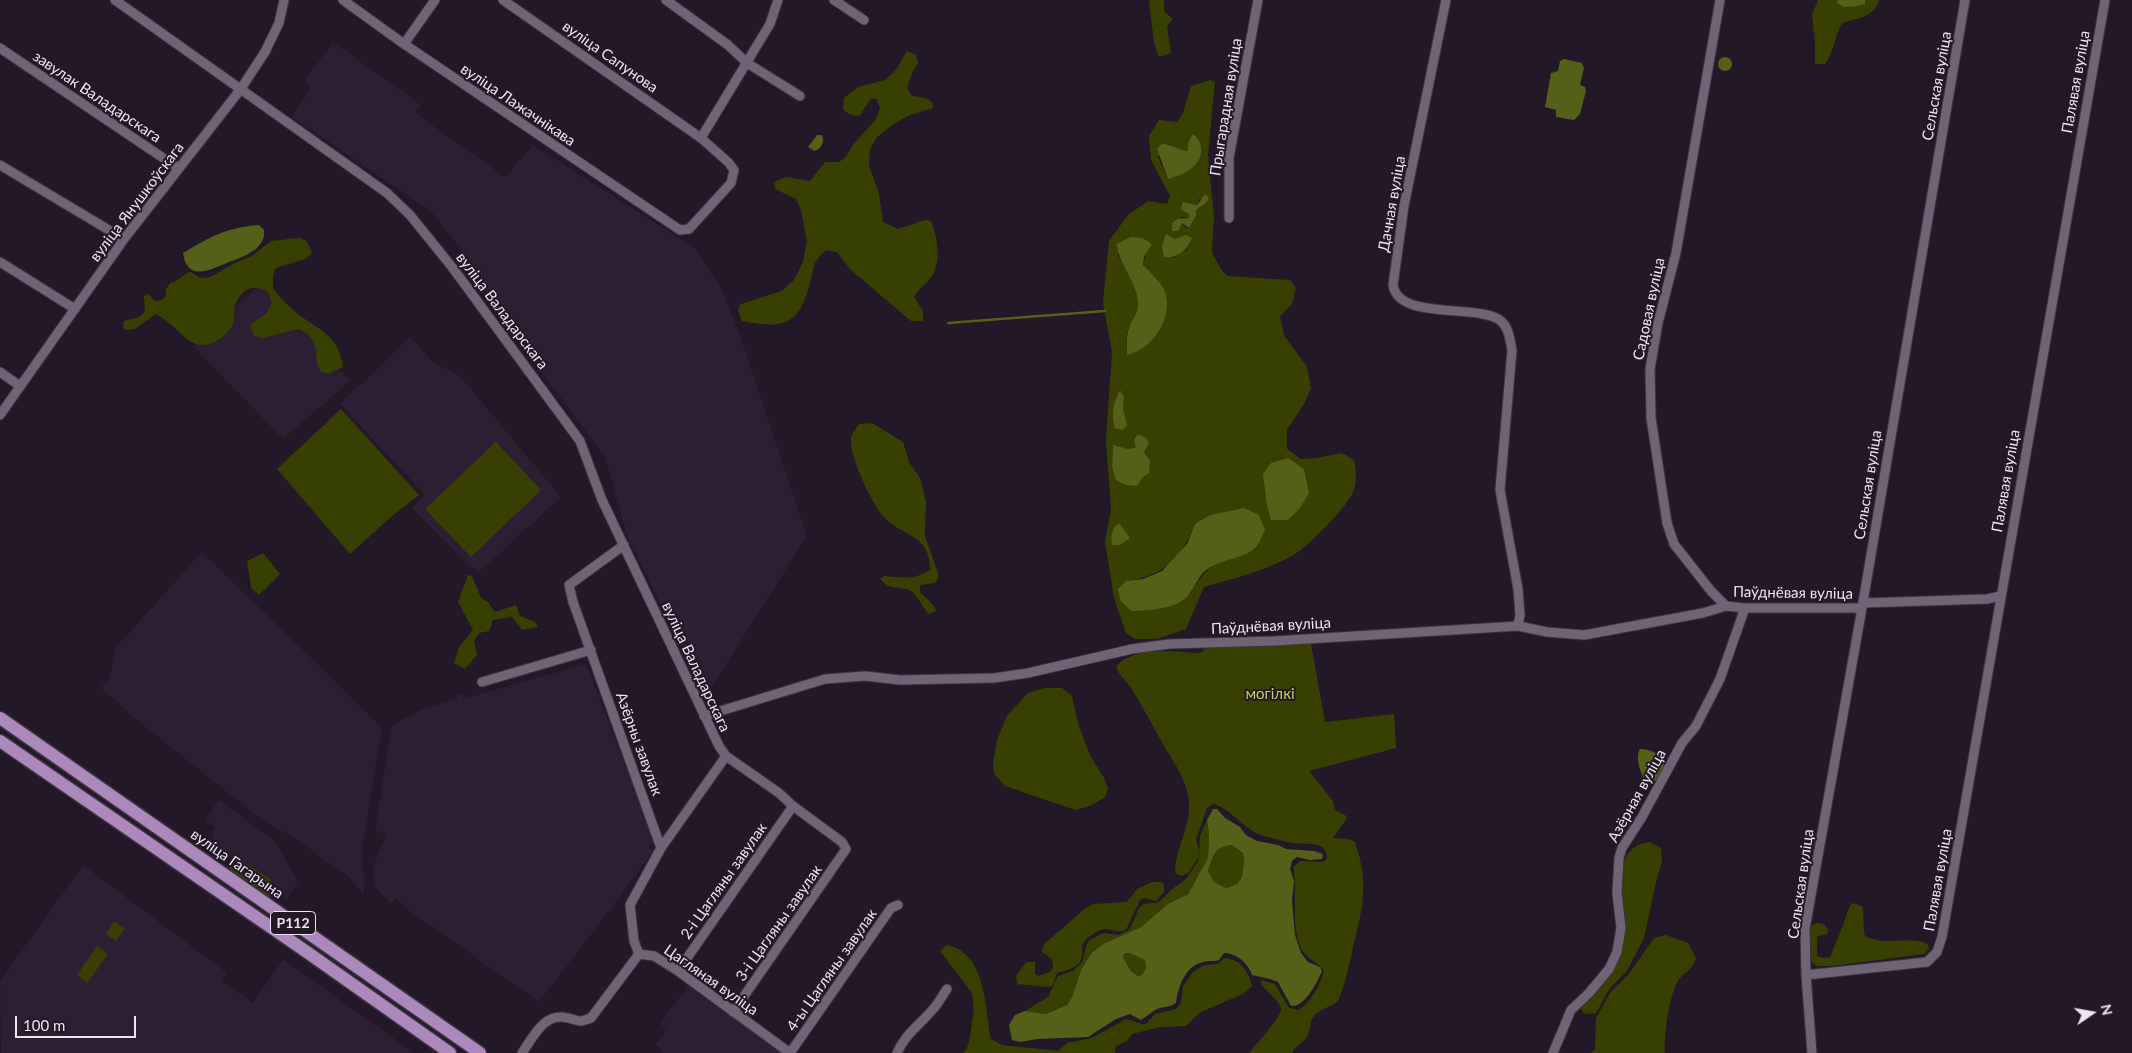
<!DOCTYPE html>
<meta charset="utf-8">
<style>
body{margin:0}
#map{position:relative;width:2132px;height:1053px;overflow:hidden;background:#231827;font-family:Lato,sans-serif}
canvas{display:block}
.north{position:absolute;left:2067px;top:988px;width:50px;height:50px;-webkit-text-stroke:4px #231827;paint-order:stroke;rotate:78deg;font-size:14px;font-weight:700;line-height:20px;text-align:center;color:#ece4ef}
.north::after{content:'';display:block;margin:auto;width:18px;height:22px;background:#ece4ef;clip-path:polygon(50% 0,100% 100%,50% 72%,0 100%)}
.scale{position:absolute;left:15px;top:1016px;width:121px;height:22px;box-sizing:border-box;border:2px solid #ece4ef;border-top:0;padding-left:6px;font-size:15px;line-height:18px;white-space:nowrap;color:#ece4ef;-webkit-text-stroke:4px #231827;paint-order:stroke}
</style>
<div id="map">
<canvas width="2132" height="1053"></canvas>
<div class="north">N</div>
<div class="scale">100 m</div>
</div>
<script>
const ctx = document.querySelector('canvas').getContext('2d');
ctx.lineJoin = 'round';
function fill(path, color) {
  ctx.fillStyle = color;
  ctx.fill(path, 'evenodd');
}
function trace(path, color, width, dash) {
  ctx.strokeStyle = color;
  ctx.lineWidth = width;
  ctx.lineCap = dash ? 'butt' : 'round';
  ctx.setLineDash(dash || []);
  ctx.stroke(path);
}
function write(font, color, halo, rows, align = 'center') {
  ctx.font = font + ' Lato,sans-serif';
  ctx.lineWidth = 4;
  ctx.setLineDash([]);
  ctx.textBaseline = 'middle';
  ctx.strokeStyle = halo;
  ctx.fillStyle = color;
  for (const [text, x, y, turn = 0] of rows) {
    ctx.save();
    ctx.translate(x, y);
    ctx.rotate((+turn || 0) * Math.PI / 180);
    ctx.textAlign = isNaN(turn) ? turn : align;
    if (halo) ctx.strokeText(text, 0, 0);
    ctx.fillText(text, 0, 0);
    ctx.restore();
  }
}
fill(new Path2D(`
 M333,42L421,105L415,113L505,177L533,145L696,249L722,290L741,338L807,536L706,696L628,538L605,456L467,273L473,265L431,211L292,117L311,87L305,80Z
 M260,284L350,381L283,439L193,346Z
 M410,337L433,362L460,376L561,497L478,573L412,508L425,495L340,404Z
 M202,552L382,727L363,845L364,895L348,876L291,836L265,822L142,724L101,688L110,677L116,647Z
 M586,664L655,841L649,848L653,851L621,895L539,1002L403,906L396,897L391,904L376,888L372,869L386,835L375,830L392,725L425,708L457,699L455,695L462,693L463,699Z
 M219,800L275,841L298,882L287,899L277,891L270,879L240,859L232,860L217,848L212,833L215,828L205,819Z
 M83,865L227,973L222,981L253,1003L283,959L414,1053H1L0,981Z
 M688,986L785,1053H664L656,1044L666,1031L660,1023Z`), '#2d1f33');
fill(new Path2D(`
 M1149,0H1164V11L1173,19L1167,26L1171,53L1159,57L1154,43Z
 M1818,0H1879C1876,16 1856,19 1842,23C1835,36 1833,54 1825,64H1815V42L1812,15Z
 M907,51L916,55L918,63L913,71L907,88L912,96L926,98L932,102L933,108L910,115L892,125L877,137L870,149L869,166L879,193L883,222L898,229L925,220L931,221C937,236 941,256 934,272C930,281 919,288 914,297L923,311V321H911L851,270L837,252L826,250C811,264 815,266 810,283C799,326 783,329 742,321L738,310L741,304L782,291L794,280L803,262L807,241L801,210L796,199L775,189L774,182L786,177L810,181L825,162H839L845,158L853,145L876,119L880,109L877,99H871L859,116C852,115 847,114 843,109L844,98L858,87L885,80L896,70Z
 M1210,80L1215,82L1208,156L1214,216L1212,253L1221,269L1227,276L1290,280L1296,288L1292,304L1280,316L1284,335L1307,367L1311,388L1304,404L1287,430V449L1301,459L1317,458L1342,453L1354,460C1360,489 1352,497 1334,518C1324,529 1312,541 1301,550C1273,569 1236,578 1204,587L1186,629L1157,639H1135L1126,633L1114,598L1105,541L1111,510L1106,441L1112,352L1103,303L1109,241L1128,215L1148,201L1167,204L1170,196L1151,160L1149,136L1159,120L1177,122L1183,113L1191,86ZM1169,144L1180,150L1188,151L1168,179L1158,157ZM1208,197L1206,203L1196,210V216L1189,228H1186L1182,223L1180,225L1181,217L1189,218L1188,203L1197,205L1199,199ZM1166,235L1175,239L1187,249L1173,258ZM1146,253L1143,266C1150,272 1160,281 1164,289C1176,315 1153,350 1127,355C1127,345 1125,334 1130,325C1132,321 1135,319 1137,315C1143,298 1127,268 1117,254ZM1149,443L1144,452L1147,455L1112,466L1113,446L1128,449ZM1195,524L1242,556C1212,562 1206,568 1190,594L1126,581C1163,576 1181,559 1195,524Z
 M300,238C308,240 310,247 312,254L305,259L276,268L273,276V289C281,298 289,307 299,315C321,331 339,336 343,367L328,374L320,371C312,352 322,341 299,329L262,338L254,336L250,325L267,313L272,303L268,292C257,287 250,285 241,295C239,298 236,302 235,305C233,311 235,318 233,324C229,332 222,338 214,342C209,344 204,346 199,345C185,342 171,321 156,314L135,329L127,330L123,328L124,321L139,317L145,312L144,296L148,294L155,301L162,300L166,295V289L170,283C180,282 182,273 191,272L200,278L210,277L235,263L252,256L271,241Z
 M341,409L419,495L392,516L350,554L277,469Z
 M872,423L903,442L909,462L920,478L926,502L925,536L939,576L935,583L920,585V592L934,606L936,611L929,614C922,608 918,594 909,590C897,586 891,591 880,579L884,576C901,578 915,580 930,570C930,534 905,538 885,518C873,507 848,454 851,437C852,433 857,428 859,424Z
 M496,442L541,490L471,557L425,509Z
 M263,553L280,574L259,595L251,588L247,561Z
 M468,575L472,576L481,598L488,602L495,612L516,605L520,616L535,622L538,627L522,630L512,617L493,620L489,631L479,633L474,641L477,655L465,669L454,663L459,647L473,630L458,602Z
 M1268,643L1277,645L1311,644L1325,722L1394,714L1396,748L1309,771L1333,801L1335,810L1345,815L1347,818L1333,838L1349,839L1355,842C1370,886 1362,909 1352,952C1348,969 1345,985 1338,1001C1332,1007 1324,1007 1317,1013C1308,1021 1312,1025 1308,1035C1305,1043 1295,1045 1292,1053H1249C1255,1045 1283,1016 1281,1008C1279,1000 1266,991 1261,984V980L1275,984L1289,1008L1299,1010C1311,1002 1321,984 1324,970C1317,962 1306,958 1301,948C1291,926 1297,897 1294,874V867L1300,861L1323,862L1327,859C1327,840 1308,845 1294,843C1286,842 1277,839 1268,837C1245,833 1232,808 1213,804L1207,808L1196,840L1199,849V857L1200,836L1207,820L1209,834L1208,858L1188,894L1168,904L1141,927L1103,944L1081,970L1072,997L1067,1005L1046,1014L1025,1011L1048,997L1058,976L1073,971L1082,962L1087,944L1091,939L1104,933L1118,935L1130,929L1139,908L1144,904L1159,902L1171,890L1186,879L1198,861V858L1188,873L1181,876L1175,873C1175,848 1191,828 1189,802C1187,777 1170,758 1159,737C1150,720 1141,704 1131,688C1125,679 1119,676 1116,666C1136,646 1170,651 1197,653L1203,652L1204,649Z
 M1044,688H1062L1072,696L1078,724L1090,755L1104,778L1108,789L1105,797L1092,805L1076,810L1005,786L994,774L993,764L997,740L1007,716L1028,693Z
 M1650,842L1661,848L1662,861L1656,882L1644,938L1627,971L1610,988L1596,1013L1584,1014L1580,1007C1596,987 1616,968 1623,943C1630,916 1608,866 1635,847C1638,844 1645,843 1650,842Z
 M1232,845L1243,853L1244,861L1242,877L1237,884L1226,888L1214,882L1208,872C1214,856 1213,847 1232,845Z
 M239,859L270,879L276,890L233,860Z
 M230,864L275,895L269,897L233,872L229,869Z
 M1152,882H1160L1164,884V892L1156,901L1144,898L1140,900L1126,930C1118,933 1114,930 1106,929C1097,929 1087,938 1082,945C1084,966 1076,968 1057,973L1053,985L1050,987L1017,984L1016,976L1026,962H1035V974L1039,976L1050,972L1053,968L1052,959L1042,952L1044,944L1086,908L1093,904L1127,902L1137,889Z
 M1852,903L1862,906C1865,917 1862,926 1865,936C1887,947 1907,935 1928,944L1929,949L1924,954L1832,966H1816L1808,957L1811,926L1817,923L1824,924L1828,930L1827,934L1817,937V956L1824,958L1830,957L1843,925L1849,908Z
 M114,921L125,928L116,941L106,934Z
 M1666,935L1688,943L1696,958C1693,969 1686,971 1679,979C1670,991 1663,1038 1665,1053H1590L1595,1050L1596,1018L1610,993L1629,974L1654,938Z
 M946,945C986,951 985,1008 991,1039L1002,1045L1058,1051L1067,1043L1092,1038L1126,1019L1142,1024H1146L1155,1014L1176,1009L1181,1003L1183,986L1194,971L1205,965L1218,964L1224,958C1241,959 1248,971 1252,986L1243,994L1201,1012L1186,1026L1161,1027L1136,1033L1132,1034L1127,1041L1116,1046L1115,1053H963L967,1048L970,1038L974,1009L972,993L940,951Z
 M97,946L108,954L87,983L77,975Z
 M1125,953H1130L1145,960L1146,968L1142,975L1138,976L1131,971L1123,957Z`), '#374001');
fill(new Path2D(`
 M1838,0H1865V4L1858,6L1843,7L1837,2Z
 M1718 64a7 7 0 1 1 14 0a7 7 0 1 1-14 0Z
 M1564,59L1582,63L1584,68L1580,85L1585,87L1586,91L1580,114L1574,120L1556,117V110L1545,107L1551,73L1558,71L1560,61Z
 M1193,134C1204,142 1204,158 1193,167C1186,174 1177,176 1168,179L1157,149L1162,144C1172,144 1178,150 1188,151V143Z
 M817,135H822C825,142 821,150 814,151L808,147Z
 M1205,194L1209,198L1206,203L1196,210V216L1189,228L1182,223L1178,231H1172V223L1177,219L1189,218V214L1182,210L1181,207L1183,202L1197,205Z
 M259,225L264,230C265,237 262,243 257,248C250,254 238,259 229,262C212,269 187,283 183,253C212,236 225,228 259,225Z
 M1166,234L1175,239L1186,235L1192,238C1187,250 1178,259 1164,257L1162,246Z
 M1131,237L1142,238L1152,244L1144,257L1143,265C1150,272 1160,281 1164,289C1176,315 1153,350 1127,355C1127,345 1126,337 1129,328C1132,318 1139,314 1138,303C1137,282 1117,261 1117,244Z
 M1120,390L1124,397L1123,409L1127,426L1122,430L1115,428C1111,413 1113,404 1120,390Z
 M1138,434L1146,438L1149,443L1144,452L1150,461L1149,473L1143,477L1137,486L1126,485L1116,480L1112,466L1113,445L1128,449L1136,447L1134,440Z
 M1288,458L1304,469L1309,493L1300,508L1288,520H1271L1267,505L1263,474L1271,463Z
 M1244,508L1259,515L1265,530C1262,535 1260,543 1256,547C1242,561 1219,558 1204,572C1195,581 1193,595 1180,602C1166,610 1147,610 1131,611L1120,600L1118,589L1126,581L1143,579L1162,571L1187,544L1195,524L1210,515Z
 M1119,523L1130,538L1120,545H1112C1111,537 1111,529 1119,523Z
 M1640,749C1662,749 1674,769 1653,782L1647,781C1640,775 1635,757 1640,749Z
 M1213,809H1217L1225,818L1240,827L1246,835L1257,841L1278,845L1286,849L1314,851L1323,854L1322,859L1310,860L1297,857L1292,861L1290,869L1294,881L1292,900L1295,935L1301,953L1308,962L1320,967L1322,971C1317,983 1304,1008 1291,1006L1278,982L1270,979L1252,975C1249,964 1235,952 1224,953L1219,960C1214,962 1208,960 1203,962C1185,966 1178,987 1176,1003C1169,1008 1162,1006 1155,1010C1150,1013 1146,1017 1141,1020L1130,1014L1116,1019L1088,1037L1037,1039L1021,1042L1012,1040L1009,1025L1015,1015L1025,1011L1046,1014L1067,1005L1072,997L1081,970L1091,954L1103,944L1141,927L1168,904L1188,894L1208,858L1209,834L1207,820ZM1232,845L1243,853L1244,861L1242,877L1237,884L1226,888L1214,882L1208,871C1214,856 1213,847 1232,845ZM1125,953H1130L1145,960L1146,968L1142,975L1138,976L1131,971L1123,957Z`), '#545f18');
trace(new Path2D(`
 M948,323L1105,311`), '#545f18', 2.5);
const minor = new Path2D(`
 M115,0L387,193L410,215L452,267L580,441L602,500L719,746L726,756L779,793L793,806L842,842L846,849L733,1012
 M343,0L404,44L680,230L689,229L731,183L734,170L729,163L701,138L503,0
 M666,0L728,45L747,63L800,96
 M834,0L864,20
 M1446,0L1404,206L1393,285C1398,321 1479,303 1501,321C1509,328 1510,340 1512,350L1500,490L1518,589L1520,615L1518,626
 M1720,0L1676,253L1658,323L1650,369L1651,418L1667,523L1674,544L1711,591L1726,606
 M404,44L435,0
 M0,48L178,168
 M701,138L770,24L778,0
 M0,165L124,239
 M1229,218V158L1258,0
 M0,262L75,309
 M0,372L20,386
 M0,415L124,239L240,90L265,52L279,23L284,0
 M624,545L569,585L573,602L661,848
 M1863,603L1987,599L2000,596
 M482,682L591,650
 M704,716L825,679L865,676L900,680L994,678L1028,673L1132,649L1169,644L1274,641L1518,626L1547,632L1584,635L1703,613L1726,606L1745,608H1862
 M639,954L654,956L678,971L790,1053
 M678,971L793,806
 M1806,975L1927,962L1937,952L1942,937L2105,0
 M522,1053C534,1036 544,1012 568,1018C580,1021 578,1023 591,1018L639,954L634,941L630,905L661,848L726,756
 M790,1053L891,908L898,905
 M897,1053C905,1034 920,1025 933,1009C938,1004 942,996 947,989
 M1553,1053L1571,1010L1589,993L1609,969L1617,952L1621,928L1617,893L1619,858L1622,848L1642,817L1682,743L1696,726L1720,679L1745,608
 M1812,1053L1806,975L1805,929L1862,608L1965,0`);
const primary = new Path2D(`
 M0,718L480,1053
 M0,741L304,950L450,1053`);
trace(minor, '#3d3541', 11);
trace(primary, '#3d3541', 15);
trace(minor, '#6f6375', 9);
trace(primary, '#ad88bd', 12);
for (const [x, y, w] of [
 [293,923,45]
]) {
  const box = new Path2D();
  box.roundRect(x - w / 2, y - 11.5, w, 23, 4);
  ctx.fillStyle = '#231827';
  ctx.fill(box);
  trace(box, '#ece4ef', 1);
}
write('bold 14px', '#ece4ef', null, [
 ["Р112",293,923]
]);
write('15px', '#ece4ef', '#231827', [
 ["вуліца Сапунова",610,57,35],
 ["Палявая вуліца",2076,82,-80],
 ["Сельская вуліца",1937,86,-80],
 ["завулак Валадарскага",97,97,34],
 ["вуліца Лажачнікава",518,105,34],
 ["Прыгарадная вуліца",1226,107,-81],
 ["вуліца Янушкоўскага",137,202,-53],
 ["Дачная вуліца",1392,204,-80],
 ["Садовая вуліца",1649,309,-78],
 ["вуліца Валадарскага",502,311,53],
 ["Палявая вуліца",2006,481,-80],
 ["Сельская вуліца",1868,485,-81],
 ["Паўднёвая вуліца",1793,593,1],
 ["Паўднёвая вуліца",1271,626,-3],
 ["вуліца Валадарскага",696,667,65],
 ["Азёрны завулак",639,744,70],
 ["Азёрная вуліца",1637,796,-61],
 ["вуліца Гагарына",237,864,35],
 ["Палявая вуліца",1938,880,-80],
 ["2-і Цагляны завулак",724,881,-55],
 ["Сельская вуліца",1801,884,-82],
 ["3-і Цагляны завулак",779,923,-55],
 ["4-ы Цагляны завулак",832,970,-55],
 ["Цагляная вуліца",711,980,35]
]);
write('15px', '#bdd35b', '#231827', [
 ["могілкі",1270,694]
]);
</script>
